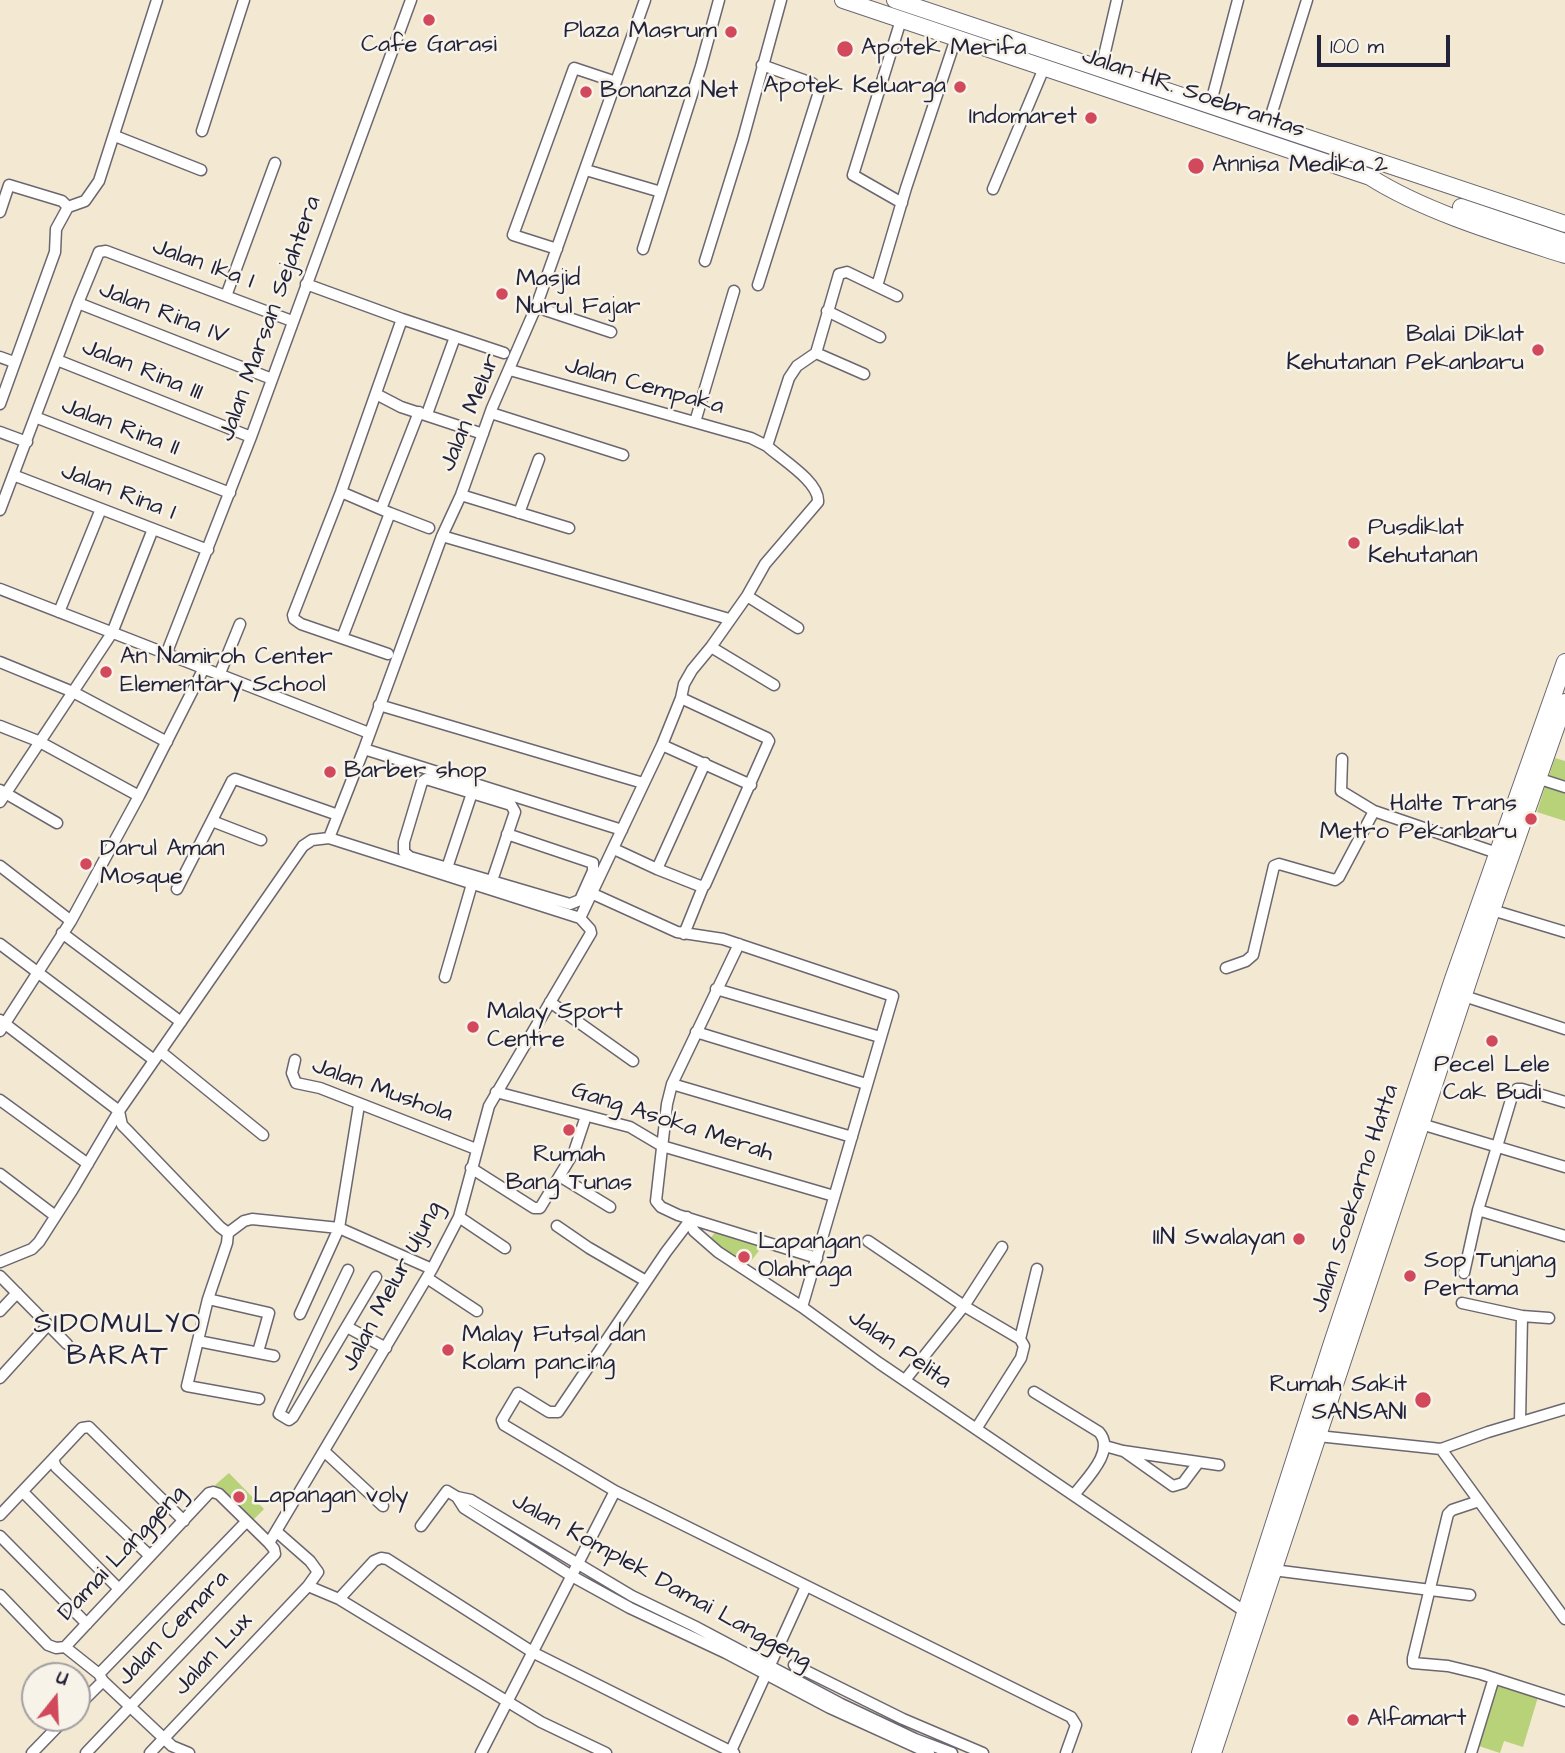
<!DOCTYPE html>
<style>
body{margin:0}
#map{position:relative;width:1565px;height:1753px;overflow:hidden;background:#f3e8d2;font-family:"Architects Daughter",sans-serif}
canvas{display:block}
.north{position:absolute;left:21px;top:1662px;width:70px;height:70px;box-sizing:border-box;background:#f7f3e8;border:2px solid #a29fa3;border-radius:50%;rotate:18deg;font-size:19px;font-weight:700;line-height:28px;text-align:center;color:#22223b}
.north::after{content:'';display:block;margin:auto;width:24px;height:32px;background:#d1495b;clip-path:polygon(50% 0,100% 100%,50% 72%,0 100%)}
.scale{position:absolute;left:1317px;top:35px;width:133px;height:32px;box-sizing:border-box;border:4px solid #22223b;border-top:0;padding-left:9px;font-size:21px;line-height:24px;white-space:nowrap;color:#22223b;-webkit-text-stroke:5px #f7f3e8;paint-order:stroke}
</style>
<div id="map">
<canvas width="1565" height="1753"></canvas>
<div class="north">U</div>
<div class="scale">100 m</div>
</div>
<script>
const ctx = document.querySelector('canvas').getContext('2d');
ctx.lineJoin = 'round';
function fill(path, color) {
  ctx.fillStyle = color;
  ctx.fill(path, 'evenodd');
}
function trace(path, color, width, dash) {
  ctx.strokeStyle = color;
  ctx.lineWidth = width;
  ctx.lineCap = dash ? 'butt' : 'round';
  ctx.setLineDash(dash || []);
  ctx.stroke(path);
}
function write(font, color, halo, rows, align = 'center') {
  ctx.font = font + ' "Architects Daughter",sans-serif';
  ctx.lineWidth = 5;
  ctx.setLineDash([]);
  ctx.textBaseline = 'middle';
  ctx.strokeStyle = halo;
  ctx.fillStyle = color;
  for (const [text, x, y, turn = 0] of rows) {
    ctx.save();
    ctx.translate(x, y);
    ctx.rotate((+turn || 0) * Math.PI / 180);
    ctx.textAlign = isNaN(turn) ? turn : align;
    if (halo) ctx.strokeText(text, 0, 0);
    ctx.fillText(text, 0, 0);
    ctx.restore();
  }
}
fill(new Path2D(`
 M1555,758L1565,761V784L1548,779Z
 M1546,783L1565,789V821L1537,812Z
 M716,1231L762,1247L747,1266L709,1240Z
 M229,1473L264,1509L251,1522L215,1485Z
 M1495,1683L1538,1697L1523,1747L1504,1741L1500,1753L1476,1745Z`), '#b7d278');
const minor = new Path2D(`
 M901,20L853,175L902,203
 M1101,69L1117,0
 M1210,106L1238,0
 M1268,125L1307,0
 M202,131L244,0
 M115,136L201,170
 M586,170L661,192L701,66L719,0
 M993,189L1044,68
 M68,207L85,201L99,181L157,0
 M0,212L9,185L62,201L68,207L56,229L55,252L0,404
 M557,249L513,235L574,68L616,82
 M643,249L661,192
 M705,261L743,139L781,0
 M306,284L402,319L504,353
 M758,285L818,95V89L812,83L762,65
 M877,286L906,188L956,38
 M226,296L275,163
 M78,303L272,379
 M536,307L611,332
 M827,311L880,337
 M816,353L864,374
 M0,357L14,362
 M57,360L251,437
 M510,370L751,438L767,446
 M376,394L401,407L483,434
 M491,413L623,455
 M427,414L455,337
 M35,417L230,493
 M695,422L734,291
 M0,432L27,442
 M13,475L208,550
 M341,492L390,513L342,638
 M461,495L569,528
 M381,509L419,412
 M0,510L78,303L99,252L106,251L292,321
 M390,513L429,528
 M519,513L539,459
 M442,536L729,619
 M0,589C123,637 246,684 369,733
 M747,596L798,628
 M59,612L101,509
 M711,647L774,685
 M167,652L251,437L411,0
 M388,654L301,624L294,619L293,615L341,492L402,319
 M0,662L73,692L167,742
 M220,673L240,624
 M681,698L684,684L692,670L711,647L747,596L765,564L818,502C820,482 781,459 767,446L789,378L797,366L816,353L839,274L847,272L897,296
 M379,705L643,783
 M0,726L38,741L139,796
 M662,745L751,785
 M364,749L622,830
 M1342,759L1341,791L1374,811
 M1537,778L1565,787
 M0,790L57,823
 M0,802L112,633L153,529
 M212,821L261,840
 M329,838L364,749L442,536L461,495L492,408L536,307L645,0
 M614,849L657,869L705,763
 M0,866L71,921
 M447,868L472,793
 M177,889L232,781L235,779L338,815
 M489,889C498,864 506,838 515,812L511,805L426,779L422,782L404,842V852L410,857L570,904L580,900L593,871V863L507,834
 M591,893L677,932L723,939L893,996L802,1307
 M1492,910L1565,932
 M580,918L662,745L681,698L767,738L769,741L705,885L700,886L657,869
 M62,933L181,1022
 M684,934L703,887
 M0,944L154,1060
 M739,944L672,1084L667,1104L656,1201L661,1207L678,1215L817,1258
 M1226,968L1246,961L1253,955L1274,866L1279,864L1335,880L1339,877L1374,811L1497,853
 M445,977L472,884
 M716,989L880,1037
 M1464,996L1565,1029
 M550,1002L633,1061
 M0,1020L119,1111
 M0,1031L71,921L139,796L204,668
 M696,1032L866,1084
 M161,1052L263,1135
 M295,1060L292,1073L296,1083L320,1088L476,1149
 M672,1084L852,1137
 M496,1092L630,1127L662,1146L834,1196
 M0,1100L88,1164
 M119,1111L122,1125L128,1131L220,1227L228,1233L244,1221L252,1219L339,1228L432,1269
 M1421,1124L1565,1167
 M471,1168L534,1208H540L574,1152L586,1116
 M0,1174L54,1215
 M561,1177L610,1207
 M1478,1210L1565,1236
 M459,1217L505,1248
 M687,1217L694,1231L718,1252L802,1307L879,1363L1247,1613
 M688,1223L666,1252L558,1412H549L518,1393L502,1420L504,1425L615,1491L1071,1717L1076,1725L1066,1753
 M557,1226L589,1248L646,1281
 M228,1233L227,1243L208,1299L187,1386L259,1399
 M868,1241L964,1306L1020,1339
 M0,1262L32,1249L39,1242L73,1189L119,1111L303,846L312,840L329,838L580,918L590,929L591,933L489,1106L459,1217L432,1269L269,1543L274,1549L275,1554L86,1753
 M348,1270L281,1409L279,1414L289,1420L293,1417L376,1277
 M1464,1273L1478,1210L1513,1093L1517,1089H1522L1565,1102
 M0,1276L67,1344
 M427,1278L477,1311
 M208,1299L269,1313L258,1352
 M1462,1303L1522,1316L1520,1422
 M0,1311L17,1293
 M300,1314L339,1228L359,1105
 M1522,1316L1549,1318
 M347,1327L386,1348
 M198,1341L274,1356
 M0,1378L48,1325
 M905,1380L964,1306L1002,1247
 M1034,1392L1099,1432C1116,1451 1086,1479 1074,1495
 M976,1429L1021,1358L1024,1346L1020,1339L1037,1269
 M1318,1436L1441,1449L1488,1432L1565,1409
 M1105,1446L1123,1451L1219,1465
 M1441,1449L1565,1619
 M325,1452L383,1506
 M1125,1452L1173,1486L1183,1483L1198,1463
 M53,1459L82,1428L89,1427L184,1521
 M23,1492L119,1589
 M457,1497L464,1508L570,1575L630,1608L726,1653L830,1708L929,1753
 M1479,1501L1452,1510L1448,1514L1413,1658V1663L1448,1666L1481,1674L1565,1701
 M0,1515L53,1459L56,1467L150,1556
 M246,1522L99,1674L65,1647L209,1493L213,1492L219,1494L269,1543
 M421,1526L447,1491L457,1497L471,1500L632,1596L694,1626L841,1704L915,1739L952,1753
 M277,1532L310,1561L318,1572L308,1586L339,1599L541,1722L606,1753
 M0,1536L87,1624
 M1273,1570L1470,1595
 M0,1595L48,1645L56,1648L65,1647
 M339,1599L374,1561L381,1558L387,1559L534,1653L734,1753
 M794,1665L903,1719L983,1753
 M99,1674L103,1681L172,1746L189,1753
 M77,1707L103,1681
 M32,1753L66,1718
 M150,1753L308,1586
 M481,1753L615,1491
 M730,1753L806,1586
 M1471,1753L1494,1678`);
const primary = new Path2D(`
 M843,0L1370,177C1425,212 1503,235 1565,255
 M895,0L1565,224
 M1461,207L1565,242
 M1200,1753L1331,1346L1453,979L1565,662
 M1213,1753L1492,910L1565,702`);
trace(minor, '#6b6770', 13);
trace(primary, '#6b6770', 18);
trace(minor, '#fff', 10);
trace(primary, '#fff', 16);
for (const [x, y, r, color] of [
 [429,20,7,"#d1495b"],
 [731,32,7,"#d1495b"],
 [845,49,9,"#d1495b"],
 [960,87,7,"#d1495b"],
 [586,92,7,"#d1495b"],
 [1091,118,7,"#d1495b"],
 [1196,166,9,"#d1495b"],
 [502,294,7,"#d1495b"],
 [1538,350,7,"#d1495b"],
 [1354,543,7,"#d1495b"],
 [106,672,7,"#d1495b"],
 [330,772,7,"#d1495b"],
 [1531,819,7,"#d1495b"],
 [86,864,7,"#d1495b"],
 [473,1027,7,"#d1495b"],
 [1492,1041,7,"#d1495b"],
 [569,1130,7,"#d1495b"],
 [1299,1239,7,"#d1495b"],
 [744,1257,7,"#d1495b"],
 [1410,1276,7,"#d1495b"],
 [448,1350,7,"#d1495b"],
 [1423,1400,9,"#d1495b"],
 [239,1497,7,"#d1495b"],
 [1353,1720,7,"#d1495b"]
]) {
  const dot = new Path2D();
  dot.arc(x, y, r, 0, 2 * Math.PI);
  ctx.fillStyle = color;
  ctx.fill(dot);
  trace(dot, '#f7f3e8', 2.5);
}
write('24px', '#22223b', '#f7f3e8', [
 ["Plaza Masrum",717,32,"right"],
 ["Cafe Garasi",429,46,"center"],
 ["Apotek Merifa",861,49],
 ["Apotek Keluarga",946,87,"right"],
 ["Bonanza Net",600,92],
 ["Indomaret",1077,118,"right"],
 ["Annisa Medika 2",1212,166],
 ["Masjid",516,280],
 ["Nurul Fajar",516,308],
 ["Balai Diklat",1524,336,"right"],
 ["Kehutanan Pekanbaru",1524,364,"right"],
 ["Pusdiklat",1368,529],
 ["Kehutanan",1368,557],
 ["An Namiroh Center",120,658],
 ["Elementary School",120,686],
 ["Barber shop",344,772],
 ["Halte Trans",1517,805,"right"],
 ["Metro Pekanbaru",1517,833,"right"],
 ["Darul Aman",100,850],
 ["Mosque",100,878],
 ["Malay Sport",487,1013],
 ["Centre",487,1041],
 ["Pecel Lele",1492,1066,"center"],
 ["Cak Budi",1492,1094,"center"],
 ["Rumah",569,1156,"center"],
 ["Bang Tunas",569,1184,"center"],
 ["IIN Swalayan",1285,1239,"right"],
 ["Lapangan",758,1243],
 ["Olahraga",758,1271],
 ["Sop Tunjang",1424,1262],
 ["Pertama",1424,1290],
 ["Malay Futsal dan",462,1336],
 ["Kolam pancing",462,1364],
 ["Rumah Sakit",1407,1386,"right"],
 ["SANSANI",1407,1414,"right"],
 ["Lapangan voly",253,1497],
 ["Alfamart",1367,1720]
], 'left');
write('24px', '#22223b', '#f7f3e8', [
 ["Jalan HR. Soebrantas",1193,94,19],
 ["Jalan Ika I",203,265,20],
 ["Jalan Rina IV",163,314,21],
 ["Jalan Marsan Sejahtera",271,319,-70],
 ["Jalan Rina III",142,371,22],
 ["Jalan Cempaka",644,387,15],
 ["Jalan Melur",471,413,-68],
 ["Jalan Rina II",120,428,21],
 ["Jalan Rina I",118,493,21],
 ["Jalan Mushola",382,1091,20],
 ["Gang Asoka Merah",672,1123,18],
 ["Jalan Soekarno Hatta",1356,1199,-72],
 ["Jalan Melur Ujung",393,1287,-62],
 ["Jalan Pelita",899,1350,35],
 ["Damai Langgeng",123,1554,-47],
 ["Jalan Komplek Damai Langgeng",661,1582,29],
 ["Jalan Cemara",174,1629,-46],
 ["Jalan Lux",214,1655,-47]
]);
ctx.letterSpacing = '2px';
write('28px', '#22223b', '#f7f3e8', [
 ["SIDOMULYO",118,1326],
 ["BARAT",118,1358]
]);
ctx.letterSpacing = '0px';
</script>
